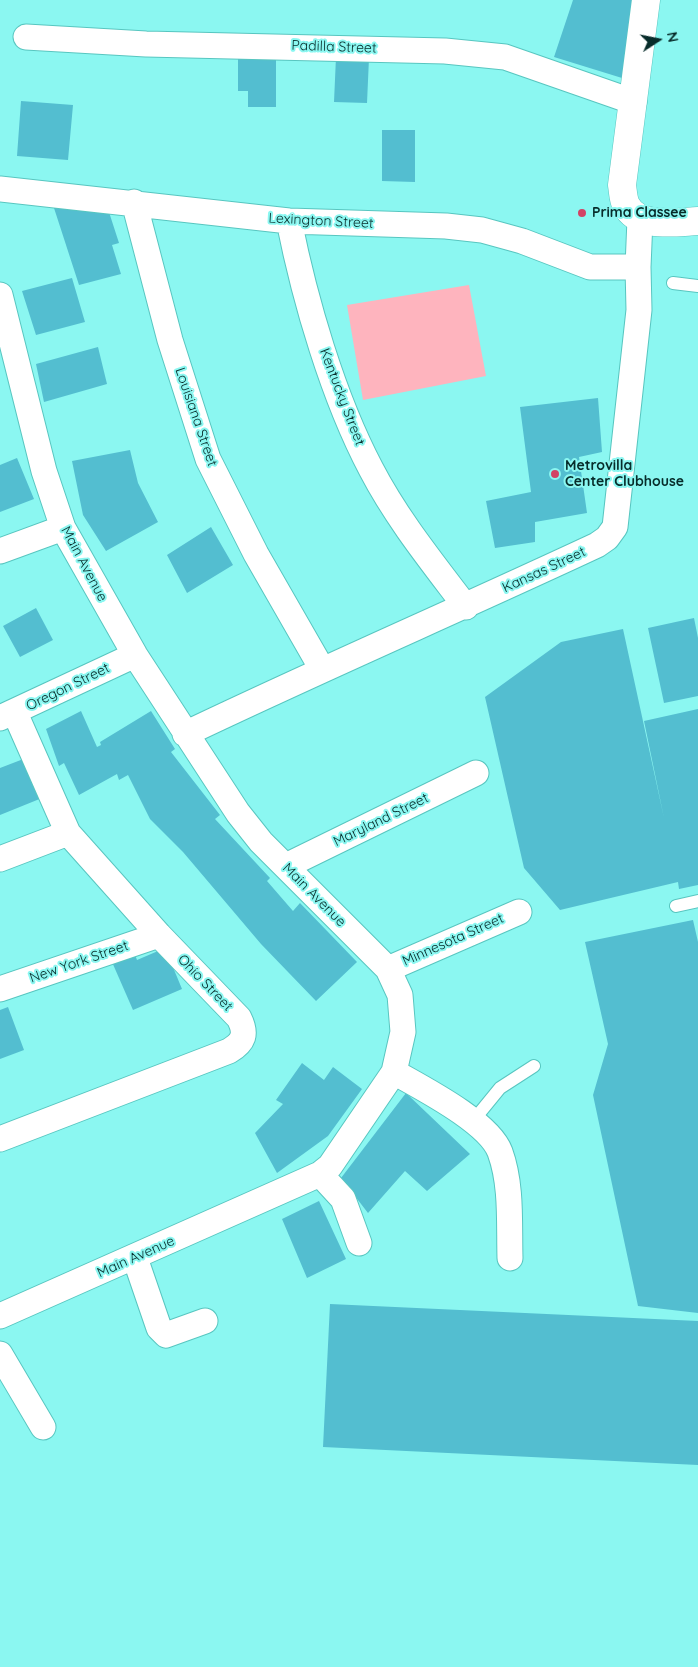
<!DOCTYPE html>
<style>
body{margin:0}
#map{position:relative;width:698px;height:1667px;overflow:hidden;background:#8bf7f1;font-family:Quicksand,sans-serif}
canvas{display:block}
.north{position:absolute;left:633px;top:15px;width:50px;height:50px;-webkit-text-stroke:4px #8bf7f1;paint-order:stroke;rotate:79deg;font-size:14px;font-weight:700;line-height:20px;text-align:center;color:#072c2a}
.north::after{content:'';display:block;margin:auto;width:18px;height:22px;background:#072c2a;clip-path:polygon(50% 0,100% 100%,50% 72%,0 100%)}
</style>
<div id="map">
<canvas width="698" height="1667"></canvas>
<div class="north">N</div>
</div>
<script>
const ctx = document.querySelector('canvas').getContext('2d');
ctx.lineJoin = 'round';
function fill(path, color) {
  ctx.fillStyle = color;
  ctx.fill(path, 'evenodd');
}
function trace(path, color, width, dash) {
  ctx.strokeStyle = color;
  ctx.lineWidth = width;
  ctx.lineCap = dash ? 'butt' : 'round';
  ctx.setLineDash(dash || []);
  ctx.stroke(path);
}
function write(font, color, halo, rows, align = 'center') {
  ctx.font = font + ' Quicksand,sans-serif';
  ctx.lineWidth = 4;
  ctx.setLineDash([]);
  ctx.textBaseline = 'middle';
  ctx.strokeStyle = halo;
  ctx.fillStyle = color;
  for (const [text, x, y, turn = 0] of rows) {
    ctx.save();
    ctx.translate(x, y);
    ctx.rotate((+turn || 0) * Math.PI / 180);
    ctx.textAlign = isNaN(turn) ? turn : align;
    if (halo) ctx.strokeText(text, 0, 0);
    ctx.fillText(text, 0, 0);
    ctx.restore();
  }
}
fill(new Path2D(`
 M469,285L486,376L363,400L347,305Z`), '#feb4be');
fill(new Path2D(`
 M573,0H632L622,78L554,57Z
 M336,57L369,58L367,103L334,102Z
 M238,59H276V107H248V91H238Z
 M21,101L73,105L68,160L17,156Z
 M382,130H415V182L382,181Z
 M54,208L108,209L119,243L112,245L121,274L79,285Z
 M72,278L85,322L36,335L22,291Z
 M98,347L107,384L44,402L36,364Z
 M598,398L602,452L579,457L587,513L535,522V542L495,548L486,501L531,492L520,407Z
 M130,450L138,483L158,522L106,551L83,515L72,461Z
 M17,458L34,499L0,512V465Z
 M211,527L233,565L187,593L167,555Z
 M36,608L53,640L20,657L3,626Z
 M694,618L698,638V696L664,703L648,628Z
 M623,629L664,818L644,721L698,709V885L679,889L678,882L560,910L524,868L485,697L561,642Z
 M81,711L97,747L101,745L100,742L151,711L175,749L171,752L220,815L215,819L270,878L267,881L293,911L300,903L357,962L316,1001L261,944L183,852L150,819L128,775L119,780L117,774L79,795L64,763L59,766L46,729Z
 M26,758L42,798L0,815V768Z
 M693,920L698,942V1313L638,1306L593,1095L608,1044L585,942Z
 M165,948L182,989L133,1010L112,962L134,952L137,960Z
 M8,1007L24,1050L0,1059V1010Z
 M302,1063L324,1080L333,1067L362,1089L328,1136L277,1173L255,1133L283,1104L276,1100Z
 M406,1093L470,1154L427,1191L405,1171L368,1213L341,1178Z
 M319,1201L346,1259L307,1278L282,1219Z
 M330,1304L698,1321V1465L323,1447Z`), '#53bed0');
const service = new Path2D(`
 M673,283L698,286
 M676,906L698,901
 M473,1121L500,1088L534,1066`);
const minor = new Path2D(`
 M26,37L146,44L445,51L505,57L634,102
 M0,189L289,221L446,226L482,230L522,241L590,267H638
 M134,202L170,340L208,459L256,554L322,669
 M289,221C305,301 333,397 371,469C397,519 432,562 466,607
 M0,295L44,471L63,528L135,655L238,813L261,842L388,969L400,995L403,1032L394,1072L330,1166L320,1174L0,1316
 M0,551L63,528
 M0,718L135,655
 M185,734C321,669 460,609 597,545L607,538L615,527L639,310L638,267L640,219
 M0,859L68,833
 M286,866L476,773
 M388,969L519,912
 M0,989L159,935
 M394,1072C422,1088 489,1122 500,1152C512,1185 509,1223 510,1258
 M0,1139L229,1051C244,1042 247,1034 239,1018L159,935L68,833L15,713
 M320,1174L343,1199L359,1243
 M135,1258L159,1328L166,1335L205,1321
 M0,1354L43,1427`);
const tertiary = new Path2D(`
 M646,0L622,185C623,191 623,199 626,205C638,229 676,222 698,221`);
trace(service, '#58c6c0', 14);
trace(minor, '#58c6c0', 27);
trace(tertiary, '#58c6c0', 29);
trace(service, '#fff', 12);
trace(minor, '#fff', 25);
trace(tertiary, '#fff', 28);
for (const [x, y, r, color] of [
 [582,213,5,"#d24365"],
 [555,474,5,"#d24365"]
]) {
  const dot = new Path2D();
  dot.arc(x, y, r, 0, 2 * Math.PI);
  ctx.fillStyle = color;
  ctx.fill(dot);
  trace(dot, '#8bf7f1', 2);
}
write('14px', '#072c2a', '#8bf7f1', [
 ["Padilla Street",334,47,2],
 ["Lexington Street",321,221,3],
 ["Kentucky Street",342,397,69],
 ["Louisiana Street",196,417,71],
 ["Main Avenue",84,564,62],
 ["Kansas Street",544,570,-25],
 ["Oregon Street",68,687,-26],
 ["Maryland Street",381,820,-26],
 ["Main Avenue",314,895,45],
 ["Minnesota Street",453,940,-24],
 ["New York Street",79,962,-19],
 ["Ohio Street",205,983,46],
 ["Main Avenue",136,1257,-24]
]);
write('bold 14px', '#072c2a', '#8bf7f1', [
 ["Prima Classee",592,213],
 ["Metrovilla",565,466],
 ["Center Clubhouse",565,482]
], 'left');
</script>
